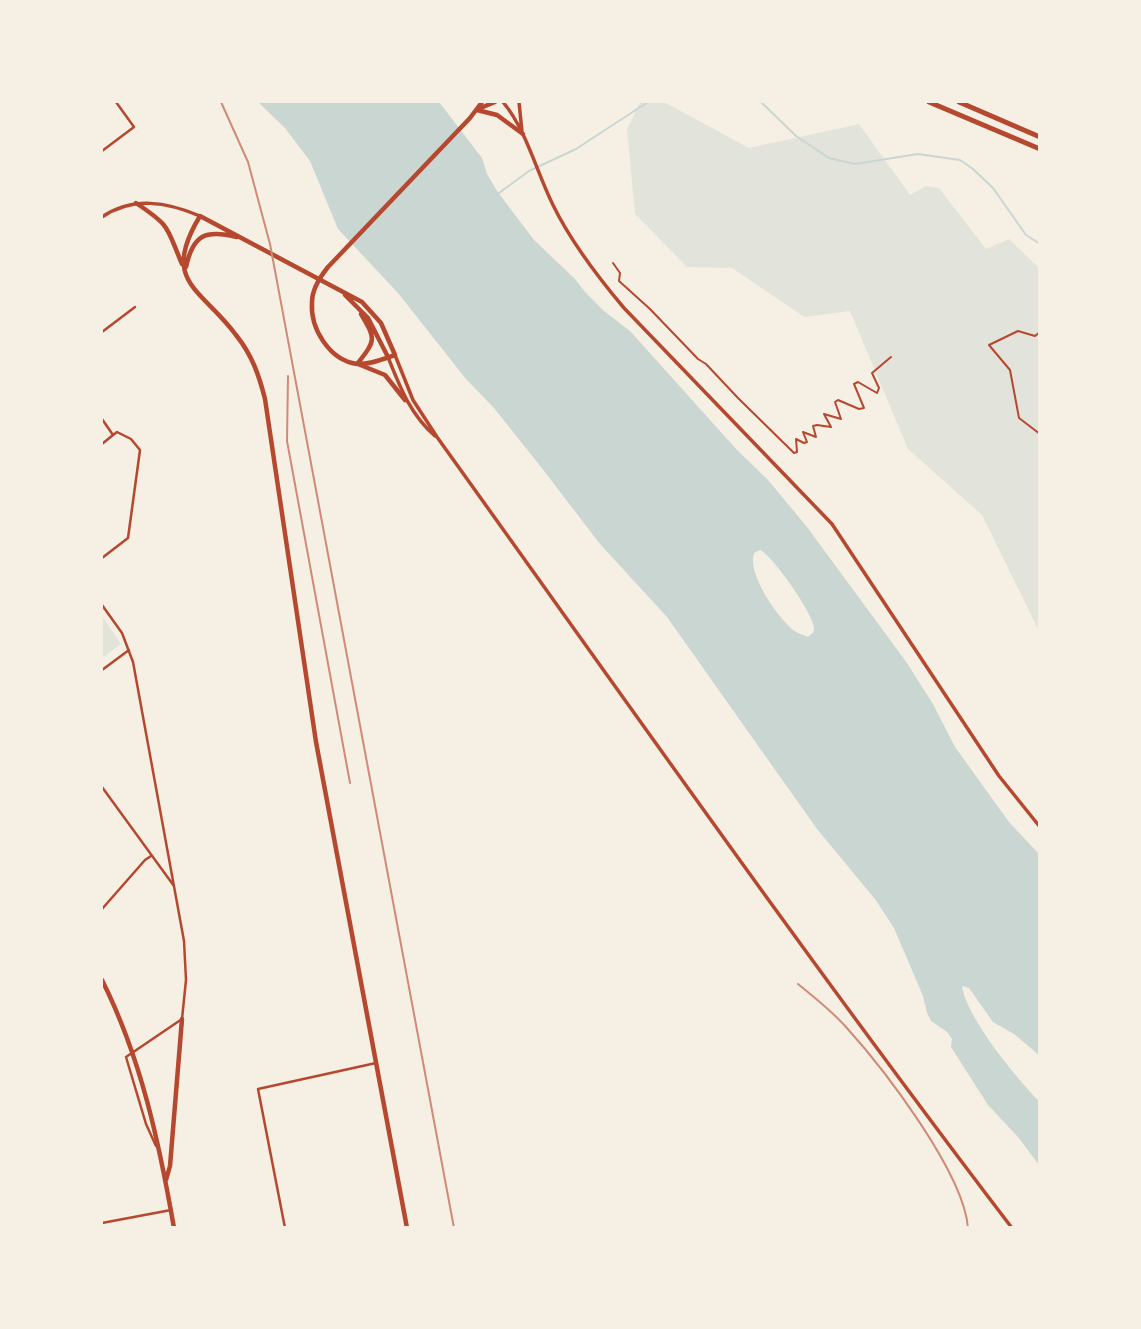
<!DOCTYPE html>
<style>
body{margin:0}
#map{position:relative;width:1141px;height:1329px;overflow:hidden;background:#f6efe4;font-family:"Exo 2",sans-serif}
canvas{display:block}
.frame{position:absolute;inset:0;border:103px solid #f6efe4;pointer-events:none}
</style>
<div id="map">
<canvas width="1141" height="1329"></canvas>
<div class="frame"></div>
</div>
<script>
const ctx = document.querySelector('canvas').getContext('2d');
ctx.lineJoin = 'round';
function fill(path, color) {
  ctx.fillStyle = color;
  ctx.fill(path, 'evenodd');
}
function trace(path, color, width, dash) {
  ctx.strokeStyle = color;
  ctx.lineWidth = width;
  ctx.lineCap = dash ? 'butt' : 'round';
  ctx.setLineDash(dash || []);
  ctx.stroke(path);
}
fill(new Path2D(`
 M640,102H664L749,148L859,124L910,195L926,186L939,188L986,249L1009,239L1039,268V631L982,515L908,449L850,311L804,317L732,268L687,267L635,214L627,129Z
 M102,616L121,644L102,658Z`), '#e2e4dc');
fill(new Path2D(`
 M258,102H439L482,158L487,174L497,191L534,240L575,279L585,292L604,311L630,331L737,450L768,480L807,527L907,663L933,704L955,747L1009,822L1039,854V1055L1014,1034L993,1022L969,988L962,986C966,1017 1017,1079 1039,1101V1165L1018,1137L988,1105L951,1047L952,1039L947,1032L931,1021L927,1013L923,996L894,928L875,899L817,829L667,617L600,544L541,467L494,408L466,379L398,293L338,229L310,161L285,128ZM760,550C772,555 814,614 814,628C814,633 812,633 808,637C803,635 797,633 793,630C777,616 747,574 754,553Z`), '#c9d6d2');
trace(new Path2D(`
 M761,102L796,136L829,158L855,164L918,154L960,160L973,169L993,188L1026,235L1040,244
 M499,193L529,171L576,149L648,102`), '#c9d6d2', 2);
trace(new Path2D(`
 M613,263L620,273L619,281L650,309L698,359L706,364L738,398L794,453L797,452L796,439L804,443L807,442L803,432L816,437L813,426L817,425L831,427L824,414L841,419L835,402L838,400L859,409L864,408L854,384L858,382L877,393L879,388L872,373L891,357
 M1040,332L1035,336L1018,331L989,345L1010,370L1019,418L1040,434`), '#b5482f', 2);
trace(new Path2D(`
 M102,151L134,127L116,102
 M102,332L135,307
 M102,419L113,435
 M102,444L113,435
 M102,558L128,538L140,450L131,439L117,432L113,435
 M102,605L122,633L133,662L184,941L186,980L182,1019L126,1057L146,1124L156,1146
 M102,670L129,650
 M102,787L174,886
 M102,909L145,860L151,856
 M102,1223L171,1210
 M285,1228L258,1089L376,1063`), '#b5482f', 2.5);
trace(new Path2D(`
 M503,102C527,131 536,171 553,205C571,242 597,276 624,308L832,524L999,776L1040,827
 M519,102L522,132
 M102,217C133,196 167,202 200,216
 M395,355L413,400L437,437C627,702 814,969 1012,1228
 M388,357C400,387 410,414 435,436`), '#b5482f', 3.5);
trace(new Path2D(`
 M478,109L495,102
 M477,110L497,115L523,134
 M136,203C172,227 166,227 182,264
 M186,267C193,235 205,229 237,237
 M345,295L368,318L388,357
 M358,363C376,340 376,339 361,314
 M358,364L385,375L405,400
 M102,980C141,1058 159,1142 174,1228
 M166,1180L170,1166L182,1019
 M407,1228L316,742L265,399C259,375 252,355 236,335C201,288 160,282 200,216L362,302L381,323L395,355C383,359 370,365 357,364C329,360 310,328 312,302C312,289 320,277 328,267L470,118L482,102`), '#b5482f', 4.5);
trace(new Path2D(`
 M929,102L1040,149
 M959,102L1040,137`), '#b5482f', 5);
trace(new Path2D(`
 M221,102L248,162L270,244L454,1228
 M288,376L287,441L350,783
 M798,984C815,998 832,1011 846,1027C884,1069 964,1173 968,1228`), '#cf8b77', 2);
</script>
